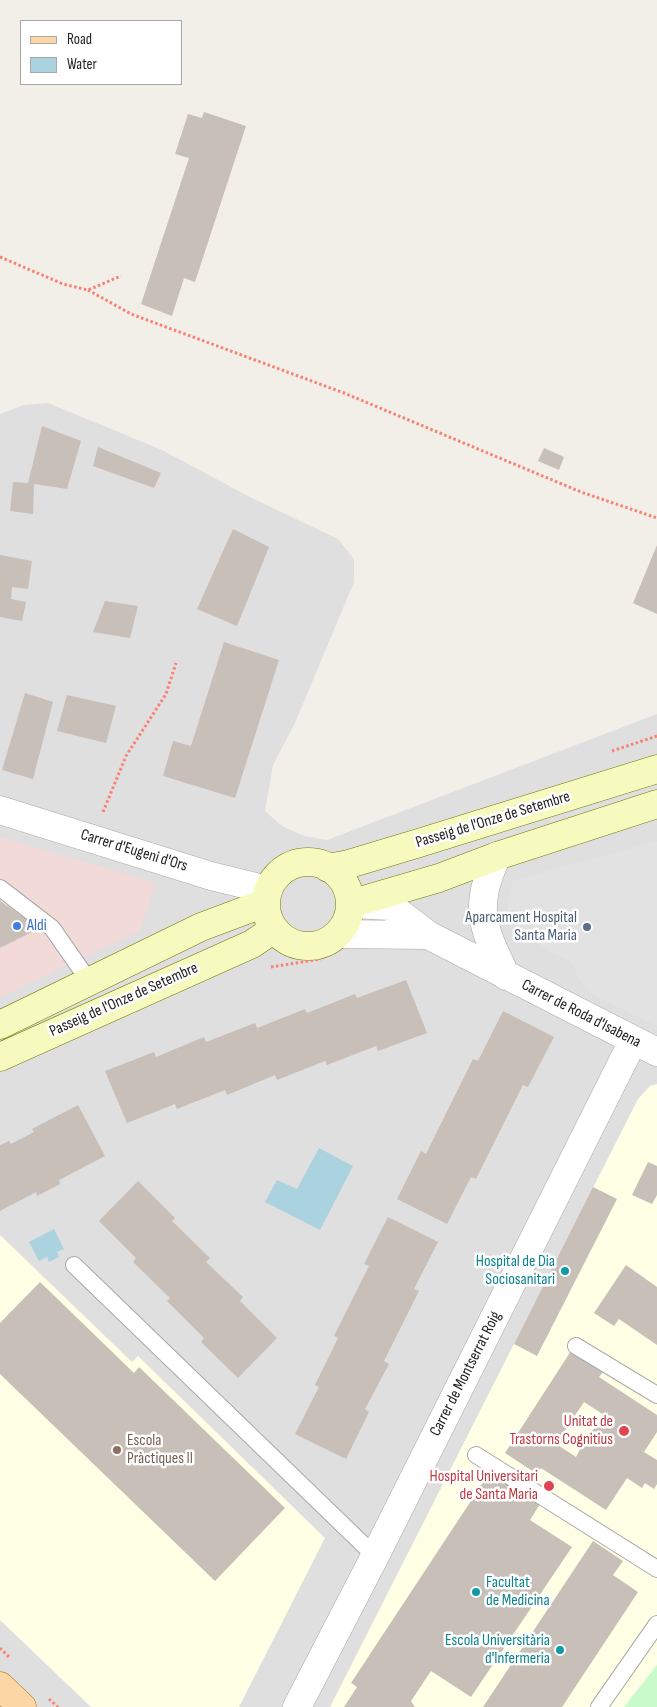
<!DOCTYPE html>
<meta charset="utf-8">
<style>
body{margin:0}
#map{position:relative;width:657px;height:1707px;overflow:hidden;background:#f2efe9;font-family:"Sofia Sans Condensed",sans-serif}
canvas{display:block}
.legend{position:absolute;left:20px;top:20px;width:162px;height:65px;box-sizing:border-box;background:#fff;border:1px solid #a7a7a7;margin:0;padding:6px 9px;list-style:none;font-size:15px;color:#222}
.legend li{display:flex;align-items:center;gap:10px;height:25px}
.legend b{width:25px;border:1px solid #a7a7a7}
</style>
<div id="map">
<canvas width="657" height="1707"></canvas>
<ul class="legend">
<li><b style="height:6px;background:#fcd6a4"></b>Road</li>
<li><b style="height:14px;background:#aad3df"></b>Water</li>
</ul>
</div>
<script>
const ctx = document.querySelector('canvas').getContext('2d');
ctx.lineJoin = 'round';
function fill(path, color) {
  ctx.fillStyle = color;
  ctx.fill(path, 'evenodd');
}
function trace(path, color, width, dash) {
  ctx.strokeStyle = color;
  ctx.lineWidth = width;
  ctx.lineCap = dash ? 'butt' : 'round';
  ctx.setLineDash(dash || []);
  ctx.stroke(path);
}
function write(font, color, halo, rows, align = 'center') {
  ctx.font = font + ' "Sofia Sans Condensed",sans-serif';
  ctx.lineWidth = 5;
  ctx.setLineDash([]);
  ctx.textBaseline = 'middle';
  ctx.strokeStyle = halo;
  ctx.fillStyle = color;
  for (const [text, x, y, turn = 0] of rows) {
    ctx.save();
    ctx.translate(x, y);
    ctx.rotate((+turn || 0) * Math.PI / 180);
    ctx.textAlign = isNaN(turn) ? turn : align;
    if (halo) ctx.strokeText(text, 0, 0);
    ctx.fillText(text, 0, 0);
    ctx.restore();
  }
}
fill(new Path2D(`
 M48,403L162,450L250,497L338,539L354,559V582L295,723L273,765L265,811L282,826L304,836L327,840L657,714V1707H0V414L24,405Z`), '#e0dfdf');
fill(new Path2D(`
 M0,837L156,883L140,931L0,997Z`), '#f2dad9');
fill(new Path2D(`
 M657,1084V1707H330L638,1099L650,1086Z
 M0,1235L132,1362L138,1356L325,1538L239,1707H91L0,1620Z`), '#ffffe5');
fill(new Path2D(`
 M657,1665V1707H624Z`), '#c8facc');
fill(new Path2D(`
 M657,841V1026L594,995L581,982L571,962L549,951L523,934L507,908L512,881Z`), '#e2e2e2');
fill(new Path2D(`
 M319,1148L353,1166L320,1230L265,1202L277,1180L297,1189Z
 M54,1229L64,1249L57,1252L59,1257L49,1262L47,1257L39,1261L29,1242Z`), '#aad3df');
fill(new Path2D(`
 M204,112L246,126L195,282L184,278L172,316L141,304L189,158L175,154L188,114L202,118Z
 M42,426L81,441L67,489L34,484L33,514L10,511L13,482L28,483Z
 M98,447L161,473L154,488L93,466Z
 M544,448L564,457L559,470L538,461Z
 M233,529L269,547L237,626L197,609Z
 M657,545V614L633,603Z
 M0,555L32,561L28,589L12,587L11,599L26,602L22,621L0,617Z
 M105,601L138,606L130,638L93,632Z
 M224,642L279,660L235,798L163,776L173,741L191,746Z
 M25,693L53,702L33,779L2,770Z
 M67,695L116,706L106,743L57,731Z
 M0,901L31,922L36,930L0,948Z
 M406,980L427,1033L378,1051L376,1046L327,1065L325,1061L277,1080L275,1075L227,1095L225,1090L177,1109L175,1104L127,1123L105,1071L154,1052L156,1057L204,1037L206,1042L255,1023L257,1028L305,1009L307,1013L355,994L357,998Z
 M503,1011L554,1037L528,1087L523,1085L476,1179L471,1177L447,1224L397,1199L421,1151L426,1154L473,1059L478,1061Z
 M78,1105L105,1156L59,1180L60,1184L37,1196L36,1192L0,1211V1145L9,1141L11,1144L34,1132L32,1129Z
 M648,1162L657,1166V1195L652,1204L632,1195Z
 M138,1181L175,1218L172,1221L210,1258L206,1262L243,1297L240,1301L277,1338L238,1378L201,1342L204,1338L167,1301L170,1298L133,1262L136,1258L99,1221Z
 M593,1187L617,1199L537,1356L514,1344Z
 M388,1217L438,1242L414,1289L419,1291L384,1361L389,1364L365,1409L369,1412L346,1459L295,1434L319,1387L315,1385L338,1338L334,1336L369,1266L364,1264Z
 M626,1265L657,1287V1345L619,1319L614,1326L594,1313Z
 M40,1282L134,1373L139,1367L285,1508L215,1581L0,1374V1323Z
 M571,1351L603,1372L599,1377L657,1415V1432L644,1452L657,1460V1484L654,1489L645,1483L642,1488L627,1478L606,1510L541,1468L537,1474L505,1453ZM584,1402L604,1415L594,1429L588,1434L576,1457L556,1444Z
 M490,1472L540,1504L530,1520L572,1547L471,1697L431,1671L411,1701L415,1707H344L357,1687L351,1683Z
 M593,1541L623,1561L613,1575L638,1592L562,1707H483Z`), '#c7bfb8');
const lane = new Path2D(`
 M0,888L52,928L89,981
 M74,1265L375,1556
 M576,1346L657,1395
 M476,1455L657,1569
 M599,1707L657,1624`);
const street = new Path2D(`
 M0,810L211,876L268,890
 M497,856C473,908 482,926 506,976
 M354,904L390,906L428,935L657,1052
 M337,934L428,935
 M297,1707L375,1556L633,1041`);
const secondary = new Path2D(`
 M266 904a42 42 0 1 1 84 0a42 42 0 1 1-84 0Z
 M328,868L349,864L419,843L657,769
 M350,904L439,878L497,856L657,804
 M0,1025L201,927L265,903
 M0,1057L252,944L274,929`);
const primary = new Path2D(`
 M0,1686L22,1707`);
trace(lane, '#a9a9a9', 18);
trace(street, '#a9a9a9', 29);
trace(secondary, '#707d05', 29);
trace(primary, '#a06b00', 29);
trace(new Path2D(`
 M0,257L63,284L88,290L121,276
 M88,290L131,314L344,393L581,492L657,518
 M612,751L657,736
 M103,812L126,756L166,694L176,663
 M281,865L303,855
 M271,967L321,959
 M0,1648L10,1658
 M49,1699L58,1707`), '#fa8072', 3, [2.5, 2.5]);
trace(lane, '#fff', 16);
trace(street, '#fff', 28);
trace(secondary, '#f7fabf', 28);
trace(primary, '#fcd6a4', 28);
for (const [x, y, r, color] of [
 [17,926,5,"#3f7fe0"],
 [587,927,5,"#5c6f8a"],
 [565,1271,5,"#0f9aa8"],
 [624,1431,6,"#e0444e"],
 [117,1450,5,"#8d6e63"],
 [549,1486,6,"#e0444e"],
 [476,1592,5,"#0f9aa8"],
 [560,1650,5,"#0f9aa8"]
]) {
  const dot = new Path2D();
  dot.arc(x, y, r, 0, 2 * Math.PI);
  ctx.fillStyle = color;
  ctx.fill(dot);
  trace(dot, '#fff', 2);
}
write('16px', '#222', '#fff', [
 ["Passeig de l'Onze de Setembre",493,820,-17],
 ["Carrer d'Eugeni d'Ors",134,851,17],
 ["Passeig de l'Onze de Setembre",124,1000,-24],
 ["Carrer de Roda d'Isabena",581,1014,27],
 ["Carrer de Montserrat Roig",466,1374,-63]
]);
write('16px', '#4e5e75', '#fff', [
 ["Aparcament Hospital",577,918],
 ["Santa Maria",577,936]
], 'right');
write('16px', '#366cbe', '#fff', [
 ["Aldi",27,926]
], 'left');
write('16px', '#0d838f', '#fff', [
 ["Hospital de Dia",555,1262],
 ["Sociosanitari",555,1280],
 ["Facultat",486,1583,"left"],
 ["de Medicina",486,1601,"left"],
 ["Escola Universitària",550,1641],
 ["d'Infermeria",550,1659]
], 'right');
write('16px', '#be3a42', '#fff', [
 ["Unitat de",613,1422],
 ["Trastorns Cognitius",613,1440],
 ["Hospital Universitari",538,1477],
 ["de Santa Maria",538,1495]
], 'right');
write('16px', '#785e54', '#fff', [
 ["Escola",127,1441],
 ["Pràctiques II",127,1459]
], 'left');
</script>
